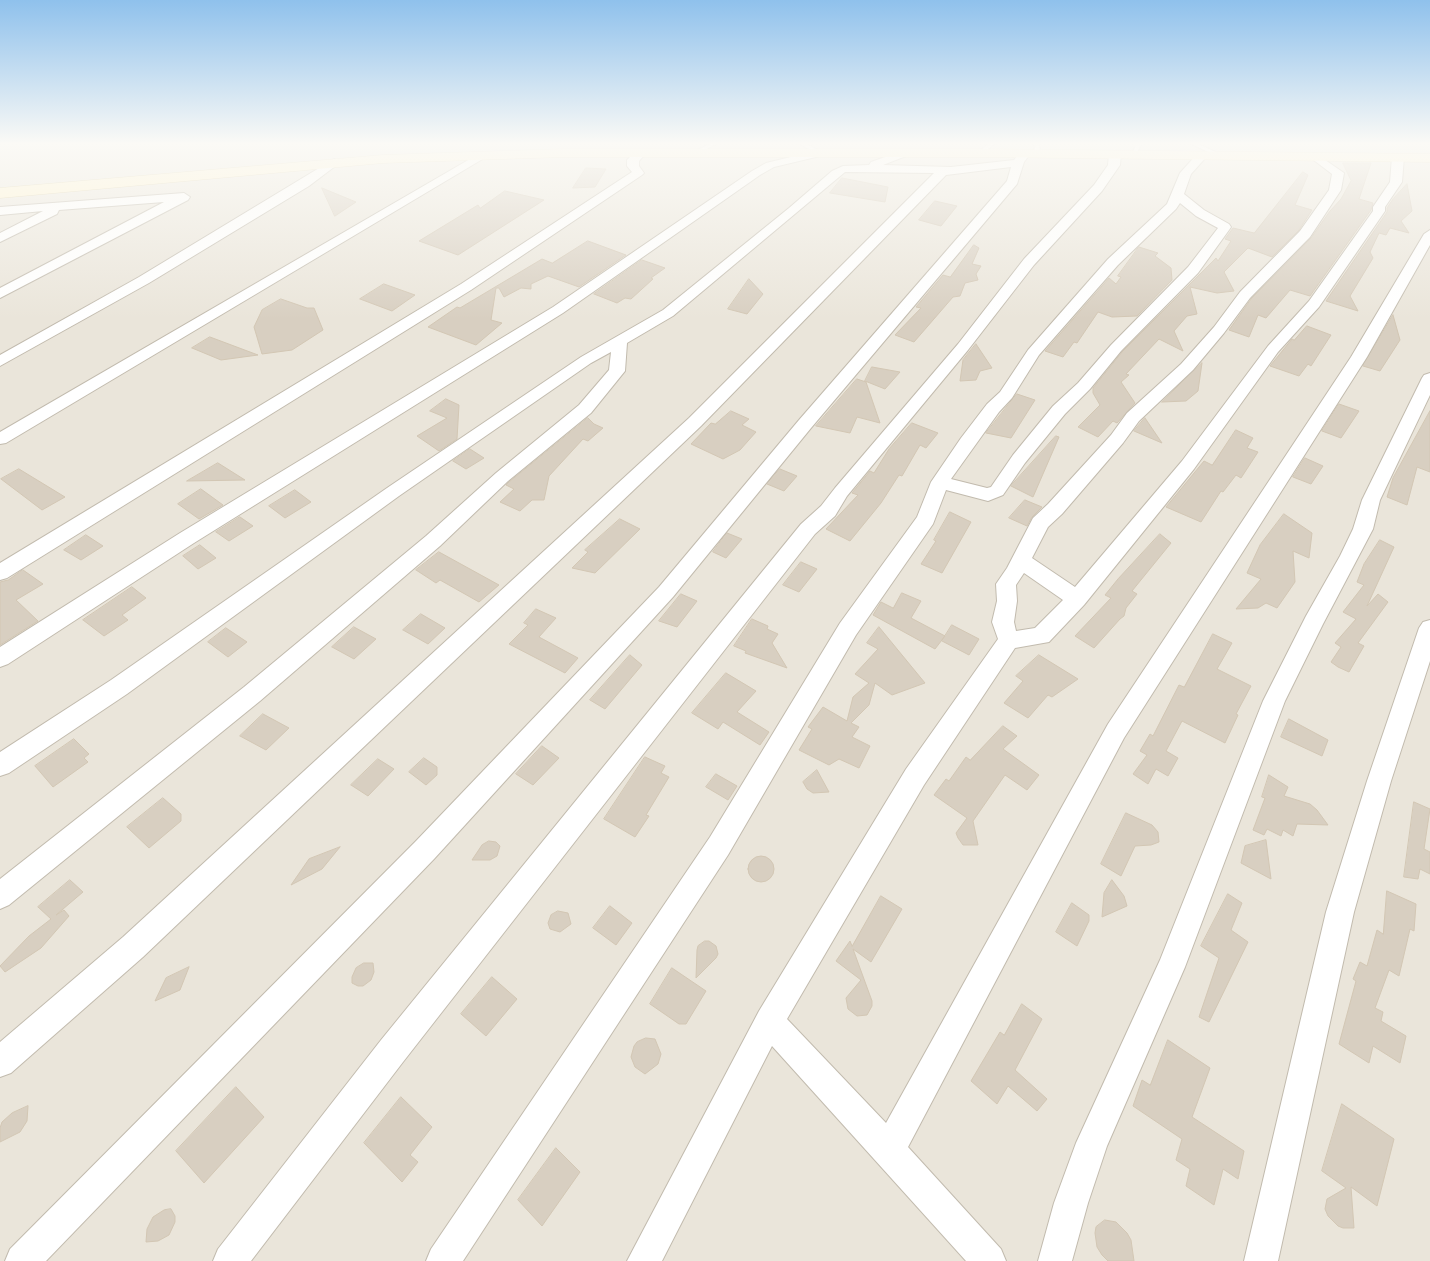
<!DOCTYPE html>
<style>
body{margin:0}
canvas{display:block;background:#f6f3ec}
</style>
<canvas width="1430" height="1261"></canvas>
<script>
const ctx = document.querySelector('canvas').getContext('2d');
ctx.lineJoin = 'round';
function fill(path, color) {
  ctx.fillStyle = color;
  ctx.fill(path, 'evenodd');
}
function trace(path, color, width, dash) {
  ctx.strokeStyle = color;
  ctx.lineWidth = width;
  ctx.lineCap = dash ? 'butt' : 'round';
  ctx.setLineDash(dash || []);
  ctx.stroke(path);
}
fill(new Path2D(`
 M0,142H1430V1261H0Z`), '#eae5da');
const building = new Path2D(`
 M1343,163H1371L1359,199L1373,203L1371,210L1310,296L1290,290L1266,318L1258,315L1249,337L1229,330L1251,299L1311,238L1330,211L1341,199L1351,181Z
 M586,168L606,169L595,187L573,188Z
 M1303,172L1308,175L1295,205L1312,210L1299,230L1272,257L1248,248L1224,272L1234,291L1217,293L1190,287L1197,314L1187,316L1174,331L1183,351L1159,339L1126,374L1129,375L1121,382L1135,403L1117,423L1113,421L1098,437L1078,427L1100,405L1093,393V388L1122,352L1216,258L1218,261L1231,241L1225,239L1233,228L1254,233Z
 M842,178L888,187L885,202L830,193Z
 M1407,184L1412,211L1401,221L1409,233L1390,228L1386,235L1379,233L1370,252L1373,258L1350,296L1358,311L1326,301L1387,212V208L1393,199Z
 M322,188L356,202L335,216Z
 M505,191L544,200L458,255L419,241L478,205L480,208Z
 M935,201L957,206L941,226L919,220Z
 M588,241L626,255L579,287L548,276L531,284V289L521,288L504,297L499,288H496L491,320L502,323L476,345L428,327L457,307L460,308L542,259L552,263Z
 M974,245L979,248L972,264L981,266L976,274L978,280L965,283L960,296L953,297L914,342L895,335L921,308L916,307L932,288L943,275L950,277Z
 M1139,247L1158,253L1155,256L1171,268L1172,280L1137,316L1112,317L1098,312L1077,343L1074,342L1063,357L1045,351L1109,278L1116,284L1121,277L1118,276Z
 M642,260L665,268L651,278L653,279L631,299L625,298L617,303L594,294Z
 M749,279L763,294L747,314L728,309Z
 M384,284L415,295L392,311L360,299Z
 M281,299L307,308H314L323,330L292,350L262,354L254,327L262,310Z
 M1393,315L1400,340L1380,371L1363,366Z
 M1307,326L1331,335L1311,366L1308,364L1299,376L1270,366L1292,339L1294,340Z
 M210,337L258,355L221,360L192,348Z
 M976,344L992,368L980,371L976,380L960,381L963,360Z
 M1202,363L1198,391L1186,401L1162,402Z
 M872,367L900,372L885,389L865,381Z
 M857,379L866,382L880,423L857,417L850,433L816,426Z
 M1017,394L1035,400L1011,438L986,433Z
 M446,399L459,405L457,439L439,451L417,436L447,418L430,411Z
 M1339,404L1359,411L1341,438L1322,431Z
 M731,411L749,419L742,425L756,432L740,450L723,459L691,444L711,423L715,424Z
 M1430,411V472L1417,467L1407,505L1387,497L1393,478Z
 M588,418L594,424L603,428L588,441L583,439L549,476L544,500H532L520,511L500,502L514,489L506,485L509,482Z
 M1145,418L1162,443L1134,431Z
 M912,423L938,433L926,448L920,445L902,476L899,475L881,503L850,541L826,529L858,495L852,493L870,471L874,473L889,449Z
 M1236,430L1253,438L1247,448L1258,452L1241,478L1236,475L1223,492L1221,491L1201,522L1166,507L1204,461L1212,465Z
 M1056,436L1059,437L1033,497L1011,486Z
 M470,449L484,458L466,469L453,461Z
 M1305,458L1323,466L1311,484L1293,477Z
 M218,463L245,480L187,481Z
 M19,469L65,497L42,510L1,479Z
 M780,469L797,476L784,491L767,484Z
 M201,489L223,505L199,519L178,504Z
 M295,490L311,502L285,518L269,506Z
 M1025,500L1042,507L1032,517L1027,526L1009,518Z
 M950,512L971,522L942,573L921,564L936,541L934,540Z
 M1284,514L1312,533L1309,558L1293,551L1295,582L1277,608L1266,603L1258,608L1236,609L1261,579L1247,573L1260,545Z
 M240,517L253,526L229,541L216,532Z
 M620,519L640,529L595,573L572,568L588,552L585,550Z
 M727,533L742,539L726,558L713,552Z
 M1160,534L1171,543L1132,591L1137,594L1126,608L1124,616L1120,619L1094,648L1075,636L1111,598L1105,595L1118,579Z
 M86,535L103,546L81,560L64,550Z
 M1380,540L1394,547L1367,606L1378,594L1388,602L1358,643L1364,646L1349,672L1338,667L1331,662L1341,647L1335,643L1356,619L1343,612L1364,585L1357,582L1364,564Z
 M200,545L216,558L198,569L183,556Z
 M439,552L499,585L479,602L440,580L436,583L416,570Z
 M801,562L817,569L799,592L783,585Z
 M23,570L43,584L16,600L38,621L0,645V582L8,580Z
 M132,587L146,598L122,615L128,620L104,636L83,620Z
 M902,593L921,601L911,618L945,636L935,649L873,615L881,602L893,608Z
 M681,594L697,601L677,627L659,621Z
 M536,609L556,618L539,637L578,658L565,673L509,644L528,625L524,623Z
 M421,614L445,628L428,644L403,630Z
 M752,619L768,626L767,629L778,634L772,643L787,668L745,653L746,651L734,646Z
 M952,625L979,639L969,655L942,641Z
 M354,627L376,639L354,659L332,647Z
 M879,627L925,683L892,695L875,683L869,705L851,723L859,727L852,737L870,746L859,768L839,759L829,765L799,750L812,729L808,727L823,707L847,721L853,697L869,683L855,674L878,649L867,643Z
 M226,628L247,642L228,657L208,642Z
 M1213,634L1232,643L1217,669L1251,686L1236,714L1238,715L1225,743L1182,721L1166,751L1178,758L1168,776L1156,769L1148,784L1133,774L1147,755L1140,751L1150,734L1153,736L1179,685L1184,687Z
 M630,655L642,665L605,709L590,700Z
 M1039,655L1078,679L1052,697L1048,695L1028,718L1004,703L1023,681L1016,676Z
 M726,673L756,691L737,712L769,732L760,745L723,722L718,729L692,713Z
 M263,714L289,728L266,750L240,736Z
 M1289,719L1328,740L1322,756L1281,737Z
 M1003,726L1017,736L1003,749L1039,775L1027,790L1005,775L973,821L978,845H963L958,838L956,833L967,818L934,795L946,779L949,781L966,757L970,760Z
 M74,739L89,754L84,758L88,762L53,787L35,766Z
 M542,746L559,758L533,785L516,774Z
 M645,757L665,766L661,773L669,777L646,815L649,816L635,837L604,819Z
 M424,758L437,767V775L426,785L409,772Z
 M378,759L394,769L368,796L351,785Z
 M817,770L829,792L813,793L807,789L803,782Z
 M716,774L737,786L728,800L706,787Z
 M1269,775L1288,787L1284,796L1310,804L1317,810L1328,825L1297,824L1293,836L1283,830L1281,836L1267,829L1264,835L1253,830L1265,798L1262,797Z
 M163,798L181,814V821L149,848L127,827Z
 M1414,802L1430,809L1424,849L1430,852V874L1420,869L1418,879L1404,877Z
 M1126,813L1152,825L1158,832L1159,842L1151,845L1135,846L1121,876L1101,864Z
 M1266,840L1271,879L1241,863L1245,846Z
 M489,841L496,842L500,846L497,856L490,860H472L482,845Z
 M340,847L322,869L291,885L309,859Z
 M748 869a13 13 0 1 1 26 0a13 13 0 1 1-26 0Z
 M70,880L83,892L56,915L64,910L69,916L41,948L5,972L0,966L29,936L51,919L38,907Z
 M1112,880L1124,896L1127,906L1102,917L1104,893Z
 M1387,891L1416,904L1414,931L1410,929L1399,976L1389,970L1375,1008L1383,1012L1381,1021L1406,1036L1400,1063L1373,1046L1369,1063L1339,1044L1356,981L1353,979L1360,962L1367,966L1377,930L1383,934Z
 M1228,894L1242,903L1231,930L1248,942L1209,1022L1199,1017L1219,958L1201,946Z
 M881,896L902,909L871,962L853,949L872,1001V1006L867,1015L857,1016L848,1009L846,998L861,980L836,961L850,941L852,946Z
 M1072,903L1089,915V921L1077,946L1056,932Z
 M610,906L632,923L616,945L593,928Z
 M558,911L568,913L571,924L560,932L550,929L548,923L551,915Z
 M705,941H709L716,946L718,954L716,958L696,978L697,950L698,946Z
 M364,963H373L374,972L371,980L363,986H358L352,983V977L356,968Z
 M189,967L180,990L155,1001L166,978Z
 M672,968L706,991L686,1024H679L650,1004Z
 M492,977L517,999L486,1036L461,1014Z
 M1022,1004L1042,1019L1015,1070L1047,1099L1037,1111L1008,1086L997,1104L971,1081L1000,1032L1004,1035Z
 M646,1038L655,1039L661,1054L658,1064L645,1074L635,1067L631,1057L634,1046L637,1042Z
 M1168,1040L1210,1068L1192,1117L1244,1151L1238,1179L1223,1169L1214,1205L1186,1186L1190,1169L1176,1160L1182,1139L1133,1106L1142,1080L1150,1085Z
 M236,1087L264,1117L204,1183L176,1151Z
 M401,1097L432,1127L410,1155L418,1162L402,1182L364,1143Z
 M1342,1104L1394,1139L1377,1206L1351,1187L1354,1228H1343L1338,1226L1328,1216L1325,1209L1327,1199L1346,1188L1322,1171Z
 M28,1106L27,1121L20,1132L0,1142V1128L2,1122L12,1113Z
 M556,1148L580,1172L542,1226L518,1200Z
 M171,1209L175,1216V1222L169,1235L158,1241L146,1242L147,1229L153,1217L164,1210Z
 M1105,1220L1116,1222L1127,1233L1131,1240L1134,1261H1108L1102,1255L1097,1247L1095,1233L1096,1227Z`);
fill(building, '#d8cfc1');
trace(building, '#d3c7b4', 1);
const lane = new Path2D(`
 M713,142H720L697,154L692,153Z
 M796,142H803L825,154L820,155Z
 M990,142H996L983,154H979V152Z
 M1034,142H1039L1040,155L1035,154Z
 M1137,142H1142L1136,155H1132Z
 M1187,142H1194L1222,155L1217,156Z`);
const street = new Path2D(`
 M640,150L646,153L639,161V166L644,173L642,175L471,290L7,578L0,580V563L461,284L632,172L627,166V160L636,151Z
 M1025,150L1031,153L1024,162L1017,184L811,428L673,597L434,859L46,1261H5L10,1249L416,841L659,587L799,420L1007,181L1011,167L946,175L701,426L143,957L11,1073L0,1077V1042L123,937L689,418L934,173L845,172L673,316L627,343L625,371L591,413L508,481L440,546L260,701L9,905L0,909V879L244,687L426,536L496,473L579,405L609,370L611,352L591,363L399,496L127,694L9,773L0,776V752L111,680L387,488L581,357L663,310L789,208L832,171L843,166L869,165L871,162L902,151L906,152L908,154L906,156L883,165L951,167L1014,160L1021,151Z
 M816,151L820,152L822,154L820,156L774,167L760,175L563,313L194,543L8,664L0,667V647L180,533L553,307L752,171L766,163Z
 M1115,151L1121,154L1120,165L1102,191L1034,265L968,350L847,496L835,516L815,534L403,1062L251,1261H213L218,1249L381,1040L801,524L821,506L835,488L958,344L1024,259L1094,185L1108,165L1109,154Z
 M482,152L488,155L486,157L6,443L0,444V432Z
 M1202,152L1208,155L1191,174L1184,194L1204,210L1229,224L1231,227L1229,230L1198,273L1121,351L1090,389L1065,414L1025,463L1003,495L988,501L946,490L933,524L856,635L728,855L463,1261H426L431,1249L710,837L840,623L917,517L931,482L961,438L987,404L1000,392L1028,350L1108,259L1167,204L1180,173L1198,153ZM1180,203L1196,216L1218,228L1188,267L1111,345L1078,383L1053,406L1013,455L991,487L987,488L951,479L999,412L1012,398L1039,355L1118,265L1176,209Z
 M1315,153L1344,173L1341,190L1310,237L1250,298L1224,333L1193,370L1139,421L1123,443L1062,514L1048,527L1032,558L1075,587L1182,461L1268,346L1309,301L1373,211V207L1390,182L1392,157L1398,154L1404,157L1402,182L1385,207V211L1319,307L1278,352L1194,469L1084,605L1049,642L1015,648L924,785L787,1019L886,1123L1108,724L1351,357L1424,234L1430,230V245L1367,357L1124,738L908,1147L1001,1249L1006,1261H966L772,1046L662,1261H627L759,1011L906,769L998,639L992,622L997,601L996,584L1007,568L1033,518L1048,504L1111,435L1127,413L1181,364L1214,327L1240,292L1300,231L1329,190L1332,174L1311,158L1309,156ZM1024,573L1063,600L1035,628L1016,631L1014,622L1017,601L1016,585Z
 M334,159L340,162L338,164L309,186L149,283L0,366V355L139,277Z
 M184,193L190,197L188,200L0,298V288L164,202L59,210L57,214L0,242V233L43,211L0,215V207Z
 M1430,373V395L1380,500L1373,529L1323,624L1285,701L1185,967L1107,1146L1088,1203L1072,1261H1038L1054,1203L1076,1143L1160,960L1263,701L1306,616L1340,556L1353,529L1362,500L1422,378L1424,375Z
 M1430,620V661L1391,781L1354,912L1278,1261H1244L1326,912L1367,781L1419,628L1423,622Z`);
const secondary = new Path2D(`
 M563,149H981L1430,154V162L981,157H563L383,163L0,198V188L383,155Z`);
trace(lane, '#c2bbae', 2);
trace(street, '#c2bbae', 2);
trace(secondary, '#d6c79b', 1);
fill(lane, '#fff');
fill(street, '#fff');
fill(secondary, '#fff3cd');
const sky = ctx.createLinearGradient(0, 0, 0, 319);
sky.addColorStop(0, '#8fc1ec');
sky.addColorStop(0.45, '#fbfaf6');
sky.addColorStop(1, '#fbfaf600');
ctx.fillStyle = sky;
ctx.fillRect(0, 0, 1430, 319);
</script>
